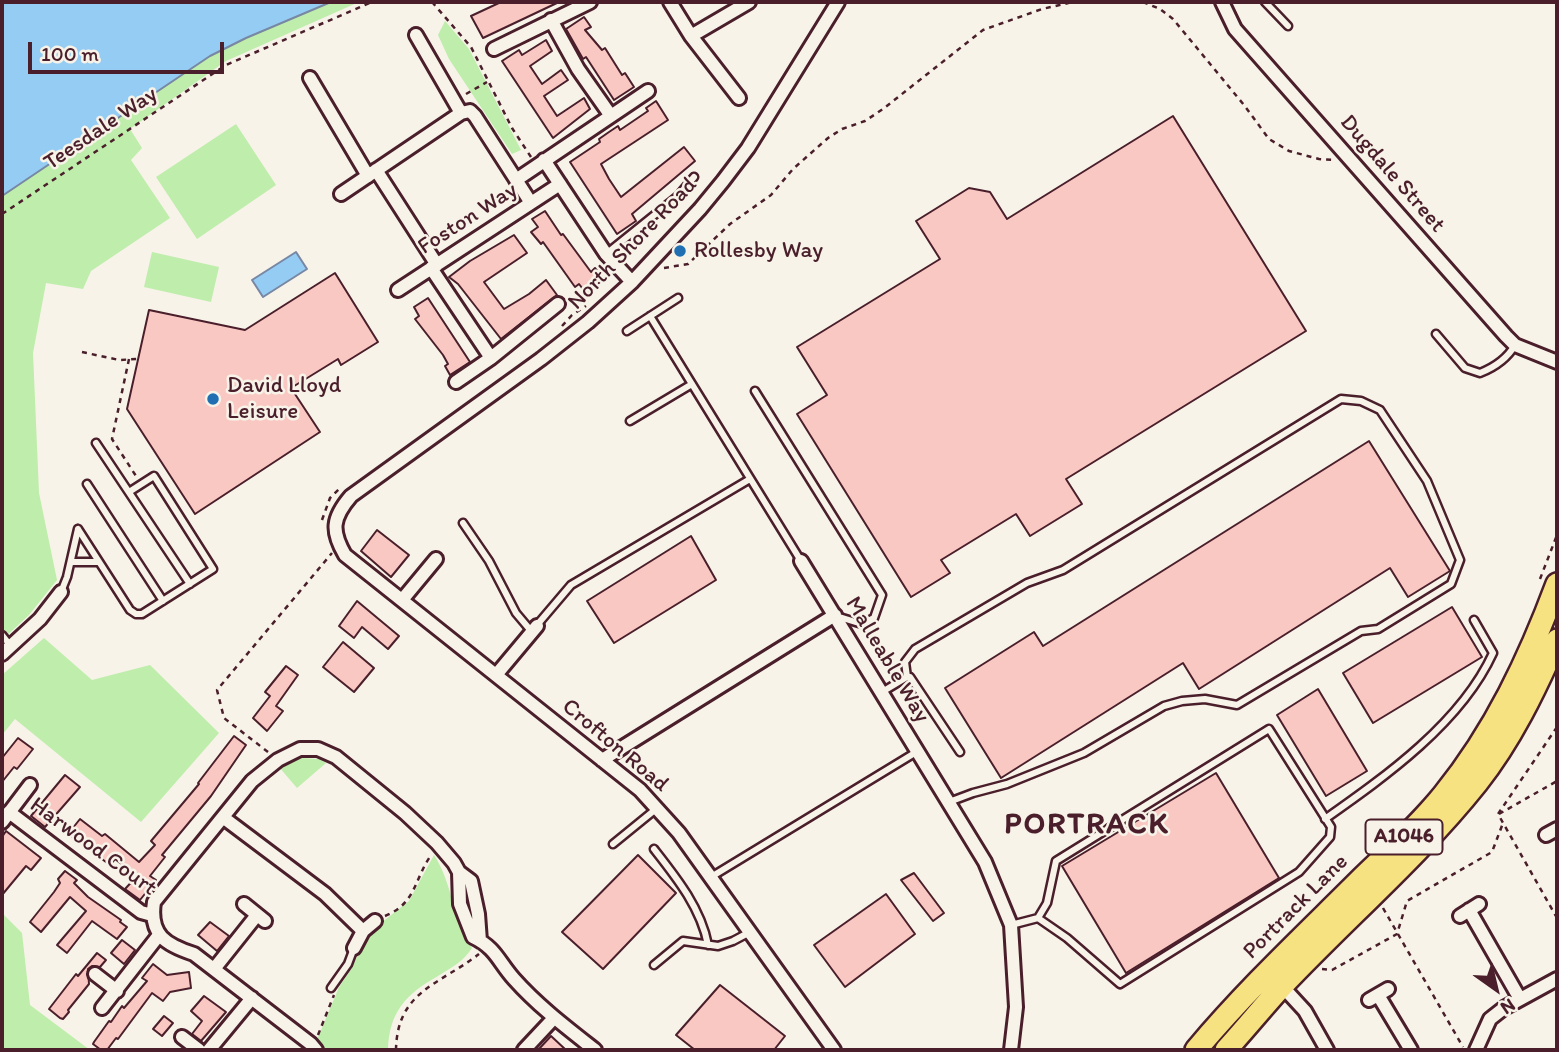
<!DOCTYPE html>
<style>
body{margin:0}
#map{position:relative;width:1559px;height:1052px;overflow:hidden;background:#f7f3e8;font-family:Itim,sans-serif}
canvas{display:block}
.frame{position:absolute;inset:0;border:4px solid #4a1f2b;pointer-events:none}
.north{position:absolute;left:1461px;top:954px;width:70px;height:70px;-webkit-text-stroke:5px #f7f3e8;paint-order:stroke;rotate:146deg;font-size:19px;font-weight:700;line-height:28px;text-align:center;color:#4a1f2b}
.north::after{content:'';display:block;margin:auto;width:24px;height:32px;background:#4a1f2b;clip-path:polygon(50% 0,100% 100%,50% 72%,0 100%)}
.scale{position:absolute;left:28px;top:42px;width:196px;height:32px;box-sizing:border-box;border:4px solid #4a1f2b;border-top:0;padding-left:9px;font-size:21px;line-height:24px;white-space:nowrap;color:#4a1f2b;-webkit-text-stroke:5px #f7f3e8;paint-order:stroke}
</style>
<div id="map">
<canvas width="1559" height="1052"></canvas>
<div class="frame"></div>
<div class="north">N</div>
<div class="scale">100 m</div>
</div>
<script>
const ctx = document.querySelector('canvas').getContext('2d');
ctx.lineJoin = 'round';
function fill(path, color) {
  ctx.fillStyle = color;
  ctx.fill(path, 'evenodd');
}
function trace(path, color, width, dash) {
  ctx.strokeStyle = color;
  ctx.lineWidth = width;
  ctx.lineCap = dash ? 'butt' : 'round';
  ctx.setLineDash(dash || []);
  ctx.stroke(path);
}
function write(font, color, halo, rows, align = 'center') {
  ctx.font = font + ' Itim,sans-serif';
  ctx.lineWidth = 5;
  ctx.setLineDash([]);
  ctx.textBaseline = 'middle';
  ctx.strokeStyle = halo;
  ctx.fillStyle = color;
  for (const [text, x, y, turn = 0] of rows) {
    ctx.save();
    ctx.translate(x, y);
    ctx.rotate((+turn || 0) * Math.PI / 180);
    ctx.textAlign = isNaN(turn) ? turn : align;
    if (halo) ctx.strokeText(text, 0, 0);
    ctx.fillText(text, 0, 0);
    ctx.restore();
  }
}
fill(new Path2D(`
 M331,2H359L226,61L130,129L142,148L131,160L170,218L91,271L83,289L46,283L33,353L39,493L57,580L29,615L2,640V196L210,56L246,38Z
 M445,21L469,49L521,150L512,154L449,59L438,35Z
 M236,124L276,185L197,239L156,177Z
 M152,252L219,267L211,302L144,287Z
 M44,638L92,680L150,665L219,733L141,822L15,719L2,735V675Z
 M302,758L319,759L326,763L297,788L279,767L290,760Z
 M434,855C453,884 452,919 472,948C464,961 451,968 438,976C406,994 389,1012 388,1050H326L317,1040L339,987L352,968L363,943L372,930L409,901Z
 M2,913L22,933L30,1005L90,1050H2Z`), '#beedac');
const water = new Path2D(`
 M2,2H331L246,38L210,56L2,196Z
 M296,252L307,269L263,297L252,280Z`);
fill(water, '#95ccf4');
trace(water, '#7787a4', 2);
const building = new Path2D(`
 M501,2H559L483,38L471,16Z
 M584,17L591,27L585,30L602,50L605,48L622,75L625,73L634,87L614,100L586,57L583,59L566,29Z
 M546,40L552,51L530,66L542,84L561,70L568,80L544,96L557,116L584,98L590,109L553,138L502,61L519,50L522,55Z
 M656,101L668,120L601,164L609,179L621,197L684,147L695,161L632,214L636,221L617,234L570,162L600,142L599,139L609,132L618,126L620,130L648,111L646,108Z
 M1173,116L1306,331L1066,479L1082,504L1030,536L1016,514L941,560L950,573L911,597L797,414L827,395L797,347L940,259L916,221L969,188L990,192L1007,219Z
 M545,211L561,235L563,234L591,272L595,268L604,279L586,293L579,284L575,287L543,242L541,244L531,232L538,227L532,219Z
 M514,235L527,253L484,282L504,309L529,294L546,280L557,295L501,339L458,284L449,277L470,261Z
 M335,273L378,342L341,365L338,359L291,388L320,432L195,514L127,409L149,310L245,330Z
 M428,298L470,362L450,375L445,366L448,364L443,355L415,319L419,316L414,307Z
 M1369,441L1450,571L1408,597L1390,568L1199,689L1183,663L1001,778L945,688L1034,632L1043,646Z
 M377,530L409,555L391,577L361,551Z
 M691,536L716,580L614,643L587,601Z
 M357,601L399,636L388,649L362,627L354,638L339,626Z
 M1452,607L1482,657L1373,723L1343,673Z
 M343,642L374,668L354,692L323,667Z
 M286,666L298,675L276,706L283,711L267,731L253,718L270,696L265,692Z
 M1318,689L1367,771L1326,796L1277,715Z
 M234,736L246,745L211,796L162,855L165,857L150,876L156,880L140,900L125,889L137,876L115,859L110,865L68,834L80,819L102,836L105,834L139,862L155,845L151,841L199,784L198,783Z
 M18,738L33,749L17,769L14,767L2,782V758Z
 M1216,773L1279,878L1126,973L1062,866Z
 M65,775L80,787L45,827L31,816Z
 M6,831L41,858L31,870L26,866L2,895V837Z
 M638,855L676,893L603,969L562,932Z
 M65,871L77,880L74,883L88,897L121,920L120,922L127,927L117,939L92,921L67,953L57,945L86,911L70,897L41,932L30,922L54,892L60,883L58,879Z
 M914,873L944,913L933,921L901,880Z
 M886,894L915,934L845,987L814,945Z
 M210,922L229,936L217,951L198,935Z
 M122,940L135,950L124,964L111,953Z
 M97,953L106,960L100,967L92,966L88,969L89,984L68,1010L69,1012L63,1019L60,1018L49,1009L76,974L78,976Z
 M153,964L167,975L189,972L191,988L170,992L163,1001L152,993L118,1039L116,1038L107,1050H101L93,1044L94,1042L109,1021L111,1022L122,1006L124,1008L147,981L142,978Z
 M720,985L785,1036L774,1050H695L676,1035Z
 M204,996L226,1012L201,1041L192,1034L202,1021L191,1011Z
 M164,1016L173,1023L162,1036L153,1029Z
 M551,1036L566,1050H538Z`);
fill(building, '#f9c8c2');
trace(building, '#4a1f2b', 2);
const lane = new Path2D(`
 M1265,2L1288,26
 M606,254L678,196L694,177
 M650,316L801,561
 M627,331L678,298
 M1436,334L1465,368L1480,373C1495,367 1507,359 1515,345
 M755,391L882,595L874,618L862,624L836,616
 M630,421L692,384
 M96,443L190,584
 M87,484L163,601
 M463,523L489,561L516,613L532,632
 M78,529L130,610L136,614H142L213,569L154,476L129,492
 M71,562H99
 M61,592L67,577L78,529
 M537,625L571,585L750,479
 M2,635L10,645
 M907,677L905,662L915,649L1027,583L1063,570L1341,399L1361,401L1380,410L1427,481L1460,560L1451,584L1378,629L1361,631L1237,705L1205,699L1182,701L1164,706L1084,753L1007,784L973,793L949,802
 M882,692L907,677H910L960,752
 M1325,819C1386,776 1461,723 1493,653L1474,620
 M613,844L656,809
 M654,849C676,877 701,908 708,945
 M711,877L918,751
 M1011,925L1038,918L1047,903L1056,861L1269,729L1331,827L1330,837L1299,872L1120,984L1067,938L1038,918
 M654,965L683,941L718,946L733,941L750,932
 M331,988L348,964L354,948`);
const street = new Path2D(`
 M670,2L691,36L739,98
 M1222,2L1235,29L1506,336L1515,345L1557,362
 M551,20L578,69L611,116
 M416,35L461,113L470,111L475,116L531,203
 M691,36L749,2
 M494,49L590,2
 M310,78L368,176
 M544,160L606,254L632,282
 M376,170L437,265
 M516,180L648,91
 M341,194L461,113
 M431,268L491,358
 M398,290L560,184
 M456,382L491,358L558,304
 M801,561L985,862L1011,925L1016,1007L1011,1050
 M402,600L436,559
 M2,654L40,619L61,592
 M496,675L537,626
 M602,760L835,615
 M9,812L141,912L152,915
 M224,818L325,894L363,931
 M2,822L30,785
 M1546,835L1557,829
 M459,872L471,881L478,914L480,941
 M244,904L265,921
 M1469,910L1520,999
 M1460,916L1479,904
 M354,948L363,931L375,921
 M214,969L257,915
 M95,974L117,991
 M1282,986L1305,1011L1327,1050
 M1378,995L1411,1050
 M1369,1000L1388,989
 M102,1008L159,935
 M182,1037L199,1050
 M209,1050L252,998
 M316,1050L311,1044L194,954C166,945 149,935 154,902L252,781L278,760L300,749H318L336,757L405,813L437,843L454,863L459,872L460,904L473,937C496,948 498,961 514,979C538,1006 567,1028 595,1050
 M524,1050L554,1018
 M834,1050L679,833L640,790L345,555C331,531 332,518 351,496L541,359L588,322L632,282L700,209L723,181L748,148L838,2
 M1476,1050L1490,1019L1504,1008L1557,979`);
const primary = new Path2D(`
 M1196,1050C1247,989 1306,934 1362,878C1390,851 1420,824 1444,794C1495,731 1529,659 1557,584
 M1226,1050C1245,1029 1263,1007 1282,986C1346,918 1418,857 1477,783C1511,740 1535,690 1557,640`);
trace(lane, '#4a1f2b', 11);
trace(street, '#4a1f2b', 18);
trace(primary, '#4a1f2b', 26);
trace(new Path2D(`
 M432,2L471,47L512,128L531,157
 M1143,2L1160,9L1173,19L1244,105L1269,139L1289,151L1319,159L1335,160
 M466,94L487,82
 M2,214L226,65L372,2
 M664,268L688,264L730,224L771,195L793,169L828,138L842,129L865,121L883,109L983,30L1042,9L1073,2
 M562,326L572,315L586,306
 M82,352L119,360L138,359
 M129,359L112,439L136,476
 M322,520L330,498L341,487
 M1540,579L1557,535
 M1557,727L1498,814L1557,918
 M268,752L224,718L217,690L332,553
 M1499,814L1557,781
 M1383,908L1463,1047
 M385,916C417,903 414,878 432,854
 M1322,969L1332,970L1397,934L1407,901L1492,852L1503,823
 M318,1035L334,995
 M396,1050C397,991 439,985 479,954`), '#4a1f2b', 2.5, [5, 5]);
trace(lane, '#f7f3e8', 6);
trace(street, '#f7f3e8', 12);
trace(primary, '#f7e281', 21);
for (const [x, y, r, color] of [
 [680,251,7,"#1f6fb2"],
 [213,399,7,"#1f6fb2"]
]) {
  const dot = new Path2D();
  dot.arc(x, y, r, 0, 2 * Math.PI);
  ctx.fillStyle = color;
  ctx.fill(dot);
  trace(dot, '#f7f3e8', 2.5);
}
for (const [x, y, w] of [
 [1404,837,77]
]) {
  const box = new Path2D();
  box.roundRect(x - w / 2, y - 17.5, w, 35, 5);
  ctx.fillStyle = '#f7f3e8';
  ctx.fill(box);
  trace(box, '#4a1f2b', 2);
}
write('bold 21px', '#4a1f2b', null, [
 ["A1046",1404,837]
]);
write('23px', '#4a1f2b', '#f7f3e8', [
 ["Teesdale Way",101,129,-34],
 ["Dugdale Street",1392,174,49],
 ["Foston Way",468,219,-33],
 ["North Shore Road",633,244,-46],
 ["Malleable Way",887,660,59],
 ["Crofton Road",615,746,40],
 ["Harwood Court",93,847,36],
 ["Portrack Lane",1296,907,-45]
]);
write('23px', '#4a1f2b', '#f7f3e8', [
 ["Rollesby Way",694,251],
 ["David Lloyd",227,386],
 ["Leisure",227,412]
], 'left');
ctx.letterSpacing = '2px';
write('bold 30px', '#4a1f2b', '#f7f3e8', [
 ["PORTRACK",1087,825]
]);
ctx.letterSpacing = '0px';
</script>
